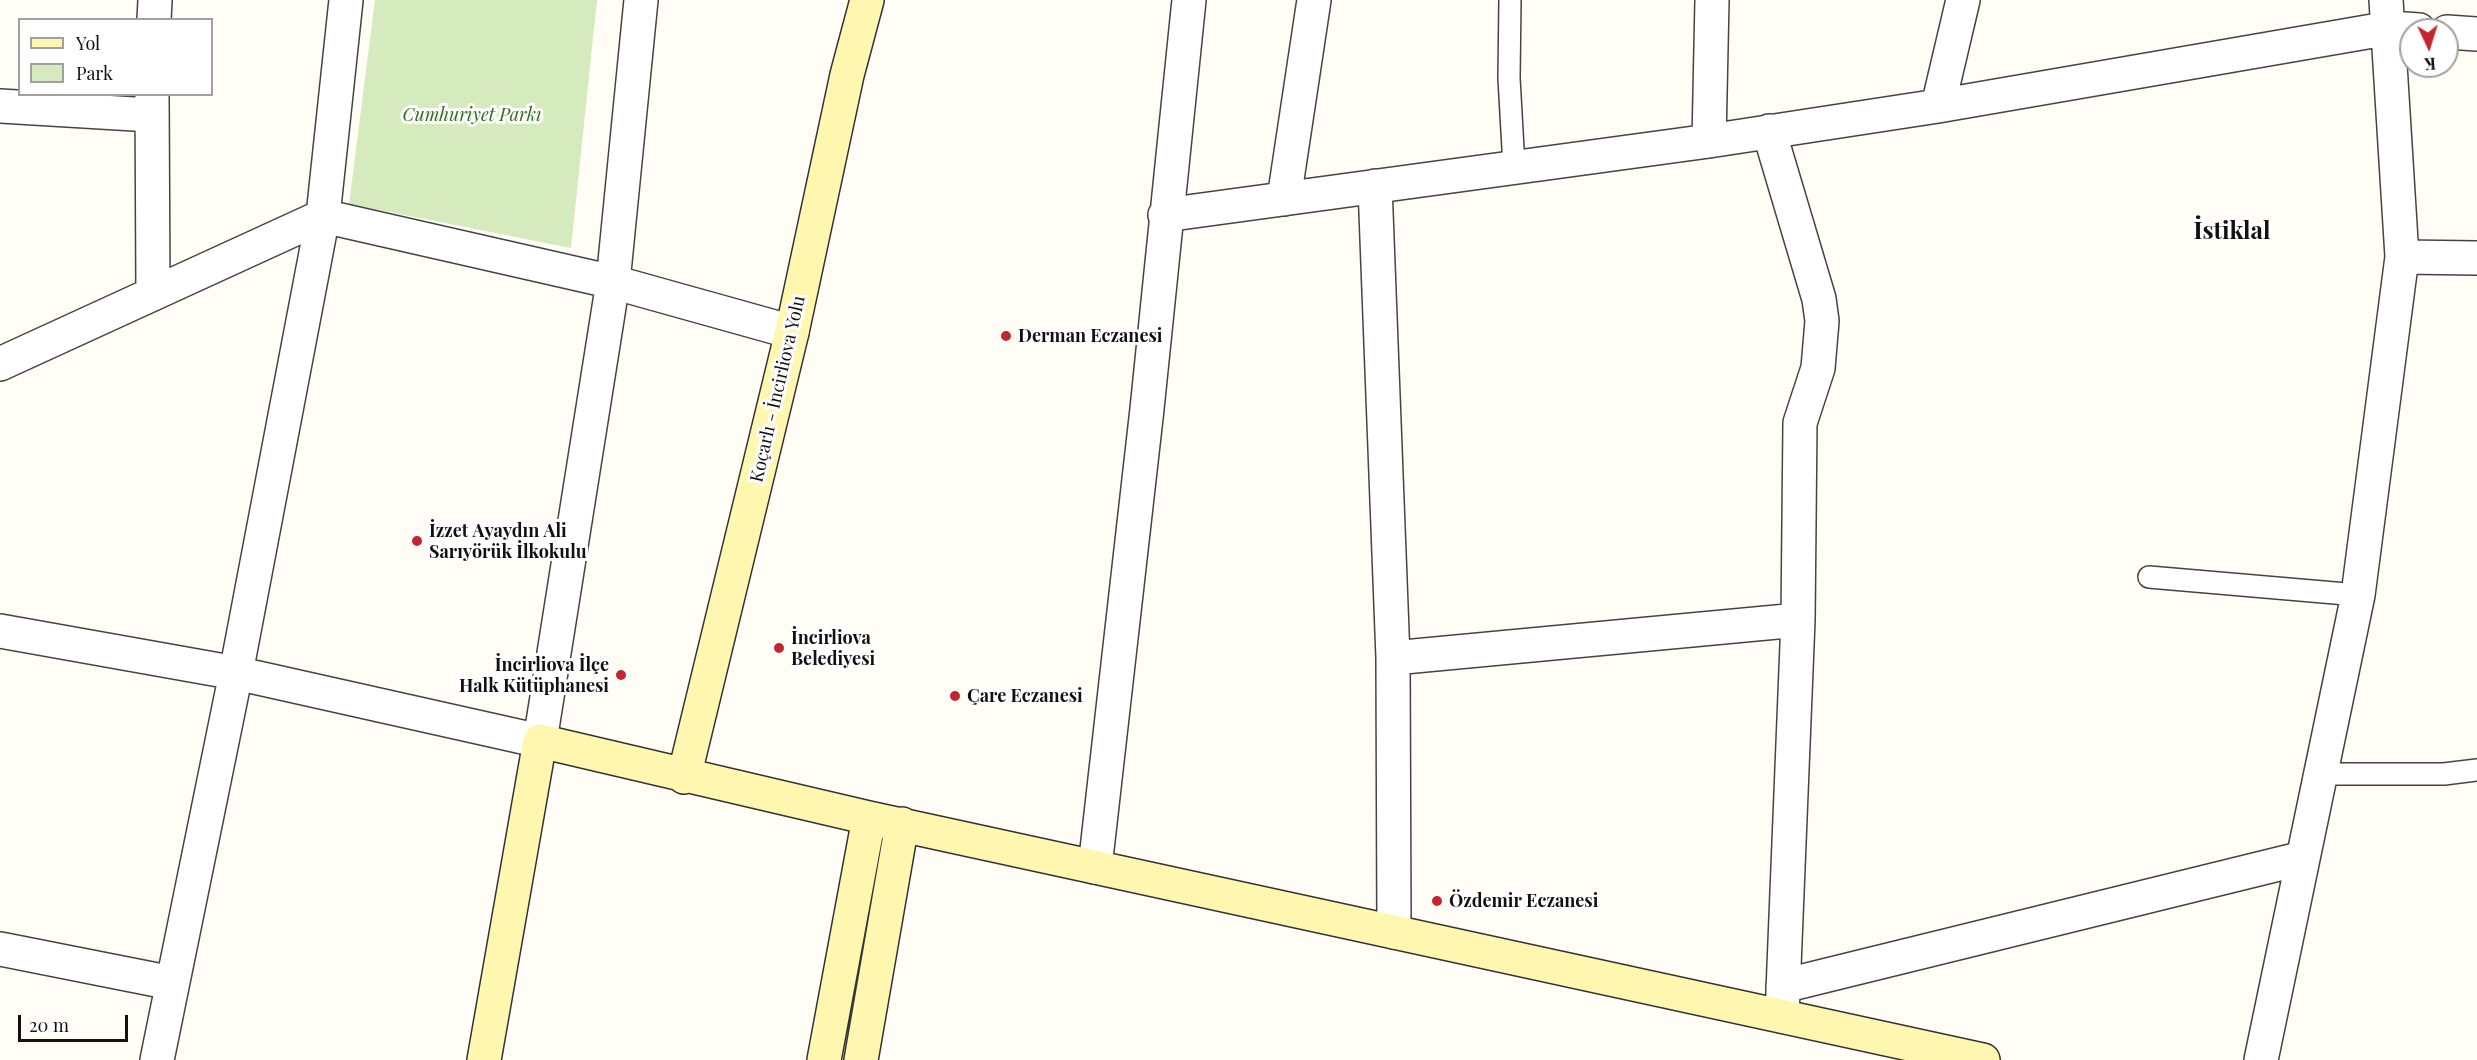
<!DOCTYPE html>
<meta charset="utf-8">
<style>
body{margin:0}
#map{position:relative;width:2477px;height:1060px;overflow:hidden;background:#fffdf5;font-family:"Playfair Display",serif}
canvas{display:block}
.legend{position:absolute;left:18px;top:18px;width:195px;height:78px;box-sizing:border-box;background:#fff;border:2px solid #a0a0a0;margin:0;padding:8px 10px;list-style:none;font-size:18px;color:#111}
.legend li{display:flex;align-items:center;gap:12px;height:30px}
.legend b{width:30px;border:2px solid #a0a0a0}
.north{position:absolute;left:2399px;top:18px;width:60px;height:60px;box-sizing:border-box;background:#fff;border:2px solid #a0a0a0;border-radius:50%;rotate:176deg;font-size:16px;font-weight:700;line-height:24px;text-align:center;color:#111}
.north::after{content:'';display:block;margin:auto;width:21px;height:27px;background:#c4262e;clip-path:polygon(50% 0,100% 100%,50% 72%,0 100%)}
.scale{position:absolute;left:18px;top:1015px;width:110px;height:27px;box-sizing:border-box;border:3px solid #111;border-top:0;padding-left:8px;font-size:18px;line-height:21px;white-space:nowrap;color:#111;-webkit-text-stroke:4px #fff;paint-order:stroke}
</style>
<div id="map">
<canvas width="2477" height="1060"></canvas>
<ul class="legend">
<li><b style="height:8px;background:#fff6b0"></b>Yol</li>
<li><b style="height:16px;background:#d5ebbd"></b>Park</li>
</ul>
<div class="north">K</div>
<div class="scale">20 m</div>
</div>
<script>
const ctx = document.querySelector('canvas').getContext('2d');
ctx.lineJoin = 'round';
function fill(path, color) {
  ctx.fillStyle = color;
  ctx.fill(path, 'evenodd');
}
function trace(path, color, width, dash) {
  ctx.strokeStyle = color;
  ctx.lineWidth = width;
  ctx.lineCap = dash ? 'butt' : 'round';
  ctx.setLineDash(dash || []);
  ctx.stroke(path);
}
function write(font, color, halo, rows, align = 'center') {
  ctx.font = font + ' "Playfair Display",serif';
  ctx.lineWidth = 6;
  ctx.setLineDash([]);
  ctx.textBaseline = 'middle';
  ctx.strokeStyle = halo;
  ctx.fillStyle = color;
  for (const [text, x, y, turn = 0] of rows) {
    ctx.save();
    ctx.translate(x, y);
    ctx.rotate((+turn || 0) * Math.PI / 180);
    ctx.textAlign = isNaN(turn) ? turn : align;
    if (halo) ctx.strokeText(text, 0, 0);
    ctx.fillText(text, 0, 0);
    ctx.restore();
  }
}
fill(new Path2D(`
 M375,0H597L571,248L349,204Z`), '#d5ebbd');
const lane = new Path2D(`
 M1510,0L1509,78L1514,167
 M2149,577L2358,595
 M2321,774H2444L2477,770`);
const street = new Path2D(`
 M154,20L155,0
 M2447,32L2477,34
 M152,94L153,294
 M0,106L151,115
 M1938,106L1963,0
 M1769,131L1819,299L1822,321L1818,368L1800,423L1798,620L1782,1016
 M1709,141L1712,0
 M1375,186L1393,658L1394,932
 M1284,199L1314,0
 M1165,215L1709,141L1938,106L2390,28L2419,30
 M2402,257L2477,258
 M0,364L323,216L613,282L792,332
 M0,631L236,673L540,741L613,282L641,0
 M1393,658L1798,620
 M1095,867L1147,409L1189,0
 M0,949L172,983
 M1783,986L2303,858
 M157,1060L236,673L323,216L346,0
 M2261,1060L2358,595L2402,257L2386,0`);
const secondary = new Path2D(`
 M684,777L792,332L847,75L867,0
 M484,1060L540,741L869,818L1983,1060
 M824,1060L869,818
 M861,1060L902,824`);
trace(lane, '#444', 24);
trace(street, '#444', 36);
trace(secondary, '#333', 36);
trace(lane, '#fff', 21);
trace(street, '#fff', 33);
trace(secondary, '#fff6b0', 33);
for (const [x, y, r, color] of [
 [1006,336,6,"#c4262e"],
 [417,541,6,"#c4262e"],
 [779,648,6,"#c4262e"],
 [621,675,6,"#c4262e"],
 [955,696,6,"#c4262e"],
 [1437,901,6,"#c4262e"]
]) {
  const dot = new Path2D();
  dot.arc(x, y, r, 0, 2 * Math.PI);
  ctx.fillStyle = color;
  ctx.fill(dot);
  trace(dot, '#fff', 2);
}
write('italic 18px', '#2f6b1f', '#fff', [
 ["Cumhuriyet Parkı",472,115]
]);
write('bold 18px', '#111', '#fff', [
 ["Derman Eczanesi",1018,336],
 ["İzzet Ayaydın Ali",429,531],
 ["Sarıyörük İlkokulu",429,552],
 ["İncirliova",791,638],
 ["Belediyesi",791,659],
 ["İncirliova İlçe",609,665,"right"],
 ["Halk Kütüphanesi",609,686,"right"],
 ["Çare Eczanesi",967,696],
 ["Özdemir Eczanesi",1449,901]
], 'left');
write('18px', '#111', '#fff', [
 ["Koçarlı - İncirliova Yolu",778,389,-77]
]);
write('bold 24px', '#111', '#fff', [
 ["İstiklal",2232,232]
]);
</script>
